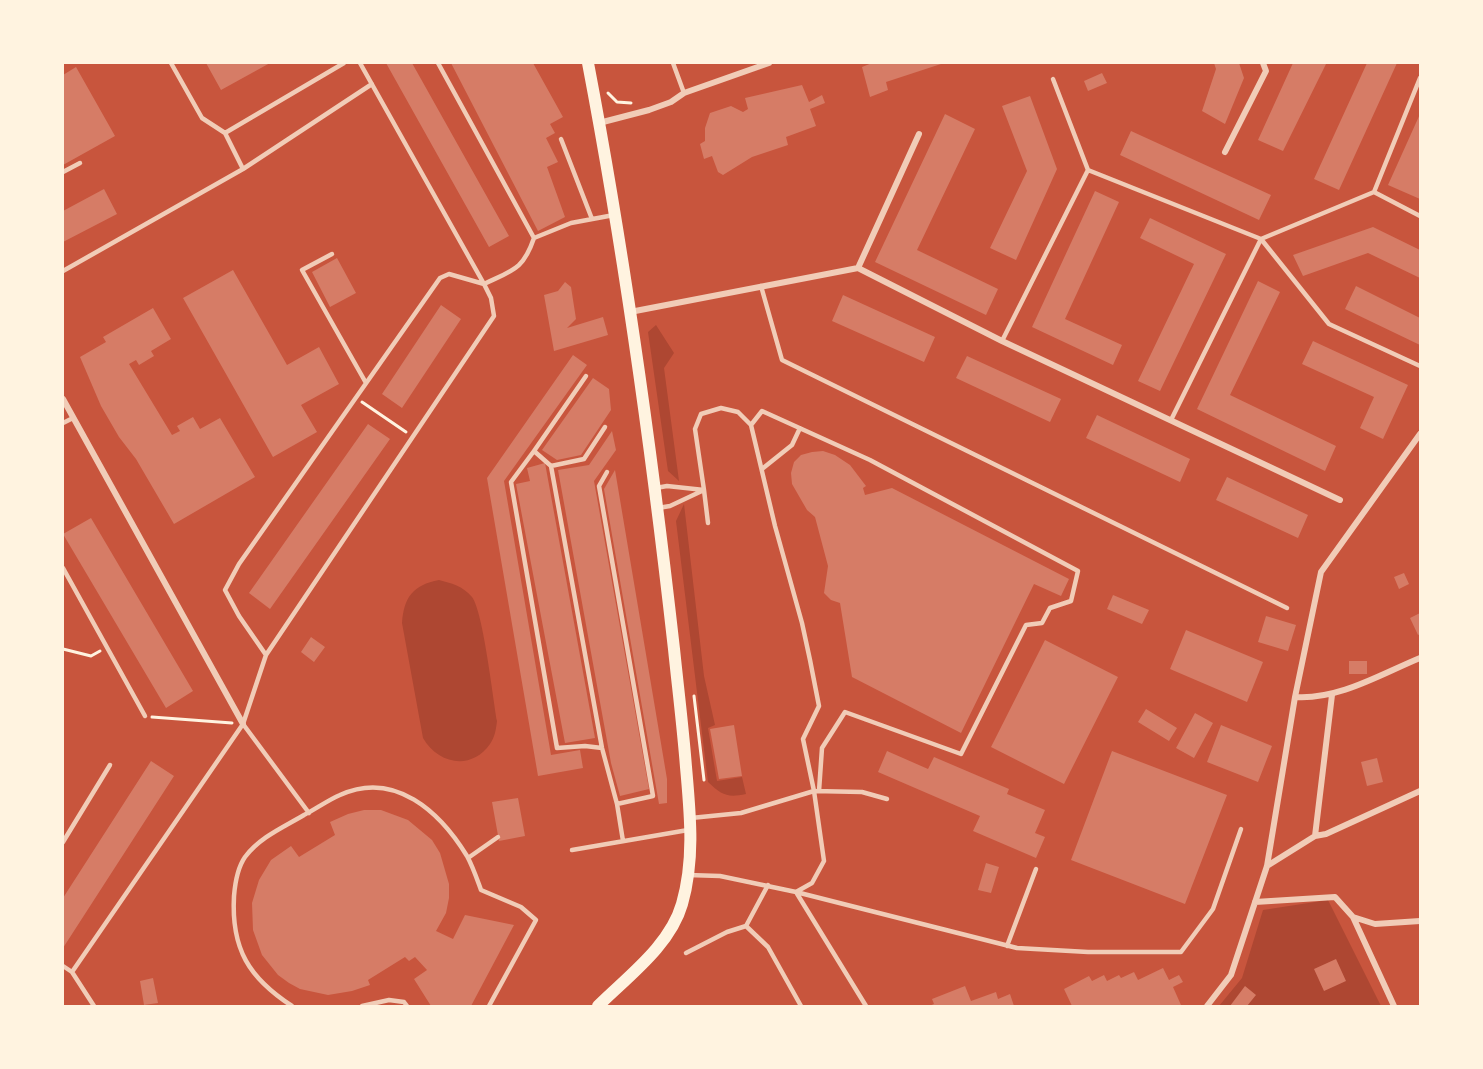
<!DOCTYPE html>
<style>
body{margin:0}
#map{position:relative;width:1483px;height:1069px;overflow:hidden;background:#c8553d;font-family:"Roboto Condensed",sans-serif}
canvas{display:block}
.frame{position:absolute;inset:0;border:64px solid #fff3e0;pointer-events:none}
</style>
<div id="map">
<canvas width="1483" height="1069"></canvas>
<div class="frame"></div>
</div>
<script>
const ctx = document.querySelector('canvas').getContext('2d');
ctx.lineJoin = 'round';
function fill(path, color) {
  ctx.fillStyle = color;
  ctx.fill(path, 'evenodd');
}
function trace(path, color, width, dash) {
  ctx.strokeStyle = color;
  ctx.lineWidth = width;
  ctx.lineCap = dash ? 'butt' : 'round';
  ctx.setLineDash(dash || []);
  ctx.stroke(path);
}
fill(new Path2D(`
 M656,325L674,353L664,368L679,481L668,471L648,332Z
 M684,504L704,676L715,725L708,728L717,781L742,777L746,794C727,798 722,795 708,782L676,521Z
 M439,580C451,583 463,586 472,597C483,611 493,698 497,721C496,729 495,737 490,744C471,771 438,764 423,738L402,623C404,597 413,585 439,580Z
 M1328,900L1381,1006H1219L1242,978L1263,910Z`), '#ae4732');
fill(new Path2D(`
 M206,63H270L221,90Z
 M386,63H412L509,236L489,247Z
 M451,63H533L563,117L550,124L555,133L546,138L558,162L547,167L565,217L538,231Z
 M872,63H944L886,82L888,90L870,97L862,67Z
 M1214,63H1239L1244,78L1225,124L1202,111L1216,69Z
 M1293,63L1326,64L1283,151L1258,140Z
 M1367,63H1397L1339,190L1314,179Z
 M76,67L115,136L63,165V75Z
 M1102,73L1107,83L1088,91L1084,81Z
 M802,85L809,102L822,95L825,103L810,109L816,126L786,137L788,145L752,157L723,175L718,172L712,156L704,159L700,144L705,141V128L710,113L731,106L743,112L748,109L745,98Z
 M1030,96L1057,169L1016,260L990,248L1027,171L1002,106Z
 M945,114L975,129L917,250L998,289L986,315L875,262Z
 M1420,114V199L1388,185Z
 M1131,131L1271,195L1259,220L1120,155Z
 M104,189L117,214L63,242V211Z
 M1095,191L1119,202L1065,319L1122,345L1113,365L1032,327Z
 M1150,218L1226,254L1160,391L1138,381L1194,264L1140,238Z
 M1373,227L1420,250V278L1368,253L1303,276L1293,255Z
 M337,258L356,293L330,307L312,272Z
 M233,270L287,365L319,347L339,384L301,405L317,432L273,457L183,298Z
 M1258,281L1280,292L1230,395L1336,446L1325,471L1197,409Z
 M565,282L571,287L576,319L567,328L603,317L608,335L554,351L544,295L558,291Z
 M1356,286L1420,318V345L1345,309Z
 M843,295L935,337L924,362L832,321Z
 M441,305L461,319L402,408L382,394Z
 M153,308L171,339L151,351L154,356L139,365L136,360L129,364L172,435L180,431L177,426L193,417L200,429L220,418L255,477L174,524L136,459L119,437L101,406L80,357L106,342L103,337Z
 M1313,341L1408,385L1383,439L1360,428L1374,397L1302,364Z
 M573,355L587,365L504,481L551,755L580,750L583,768L538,776L487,478Z
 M967,356L1061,399L1050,422L956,378Z
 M593,378L609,389L611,410L581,455L557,460L542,450Z
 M1097,415L1190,459L1180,482L1086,438Z
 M368,424L390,439L270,609L249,593Z
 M612,431L616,450L594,481L649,789L620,796L611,763L558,470L589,465Z
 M823,451L835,455L850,465L866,486L863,488L865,495L892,488L1069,579L1061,596L1034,584L961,733L852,677L840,603L831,600L824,593L828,566L815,517L807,510L792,484L791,473L794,462L801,455L812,452Z
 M545,463L595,738L565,743L516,484L530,481L527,468Z
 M615,470L667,779V803L659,804L604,489Z
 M1227,477L1308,515L1298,538L1216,500Z
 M91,518L193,691L166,708L63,534Z
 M1404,573L1409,584L1399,589L1394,577Z
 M1113,595L1149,610L1142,624L1107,609Z
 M1420,613V634L1418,635L1410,618Z
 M1266,616L1296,625L1288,651L1258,642Z
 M1186,630L1263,662L1247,702L1170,669Z
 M311,637L325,647L314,662L301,652Z
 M1045,640L1118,677L1064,784L991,747Z
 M1349,661H1367V674H1349Z
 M1146,709L1177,728L1169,741L1138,722Z
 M1195,713L1213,723L1194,758L1176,748Z
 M734,725L742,776L719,779L710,729Z
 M1221,725L1272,746L1258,782L1207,762Z
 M887,751L928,769L934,757L1009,789L1007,794L1045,810L1035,833L1045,837L1036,858L973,831L980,816L878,772Z
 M1112,751L1227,795L1185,904L1071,860Z
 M1377,758L1383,782L1367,786L1361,762Z
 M151,761L174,776L63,948V898Z
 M518,798L525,836L499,841L492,802Z
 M364,810H381L408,820L432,840L440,853L449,884V898L446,913L436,931L453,939L465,915L514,925L471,1006H431L414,979L427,970L415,957L409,961L405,957L368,980L370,985L352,991L328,995L300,989L289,983L278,975L262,955L253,930L252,903L259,880L271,860L291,846L299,857L335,835L330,822L348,814Z
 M986,863L999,867L991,893L978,890Z
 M1336,959L1346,981L1324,991L1314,969Z
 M1163,968L1169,980L1179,975L1183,982L1173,987L1181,1005L1179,1006H1072L1064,989L1089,976L1092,981L1104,975L1107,981L1119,975L1121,978L1134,972L1138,980Z
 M153,978L158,1003L144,1005L140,981Z
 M965,986L971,1001L996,992L998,999L1010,994L1014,1006H929L934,1004L932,999Z
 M1245,986L1256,995L1247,1006H1230Z`), '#d67c66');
trace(new Path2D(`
 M608,93L617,102L631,103
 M362,402L406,432
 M63,649L91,656L100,651
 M694,696L704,780
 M152,717L232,723`), '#fff3e0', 3);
trace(new Path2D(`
 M360,63L484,284C513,270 523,270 534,238
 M438,63L534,238L571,223L614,215
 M673,63L684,93
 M225,133L344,63
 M561,139L592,219
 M243,169L372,84
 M1088,170L1261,239L1329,324L1420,366
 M63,172L80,163
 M1374,192L1420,78
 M332,254L302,270L366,383
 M63,271L243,169L225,133L202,118L171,63
 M761,286L782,360L1287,608
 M1002,341L1088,170L1053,79
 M1171,420L1261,239L1374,192L1420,216
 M63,423L73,418
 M751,425L762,411L870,460L1078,571L1071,601L1050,608L1042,623L1026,625L961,754L845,712L822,748L819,791
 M605,427L584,459L551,466L602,748L617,804
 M534,451L511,482L557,748L585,746L602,748
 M551,466L534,451L586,376
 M762,469L792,445L800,428
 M607,472L599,486L653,796L617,804L623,841
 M656,488L667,486L704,490L695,429L701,414L721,408L738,412L751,425L775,526L802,623L810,660L819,706L803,739L814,791L824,861L812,883L796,892
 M658,508L670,506L704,490L708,523
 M63,568L145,716
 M243,724L309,813
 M691,818L741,813L814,791L862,792L887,799
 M63,842L110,765
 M572,850L688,830
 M468,858L498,837
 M688,875L720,876L796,892L866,1006
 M768,885L746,926L768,947L801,1006
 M796,892L1017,948L1088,952H1181L1213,909L1241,829
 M1007,946L1036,869
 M686,953L727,932L746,926
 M63,966L72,972L94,1006
 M72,972L243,724L266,655L494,316L491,298L484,284L449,274L440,278L239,564L225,590L239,616L266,655
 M292,1006C249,978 231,949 234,896C235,884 238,867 245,857C260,837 284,827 304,815C316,809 328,800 340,795C395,770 440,812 467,856C473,867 477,879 481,890L521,907L536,920L489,1006
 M362,1006L389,1000L404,1002L407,1006`), '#f1ccb7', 4.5);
trace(new Path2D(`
 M599,123L649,110L671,102L684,93L769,63
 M1225,152L1266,71L1263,63
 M858,268L919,134
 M630,312L858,268L1002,341L1340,500
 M63,399L243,724
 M1295,697C1339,700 1381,674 1420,658
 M1315,836L1326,834L1420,791
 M1267,866L1315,836L1332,695
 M1255,902L1335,897L1353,917L1394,1006
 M1353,917L1375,924L1420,921
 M1207,1006L1231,975L1267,866L1295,697L1321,572L1420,434`), '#f1ccb7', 6);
trace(new Path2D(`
 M588,63C625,257 652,453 674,649C678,688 683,728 686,767C690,813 695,859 682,904C670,946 627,977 598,1006`), '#fff3e0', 12);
</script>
